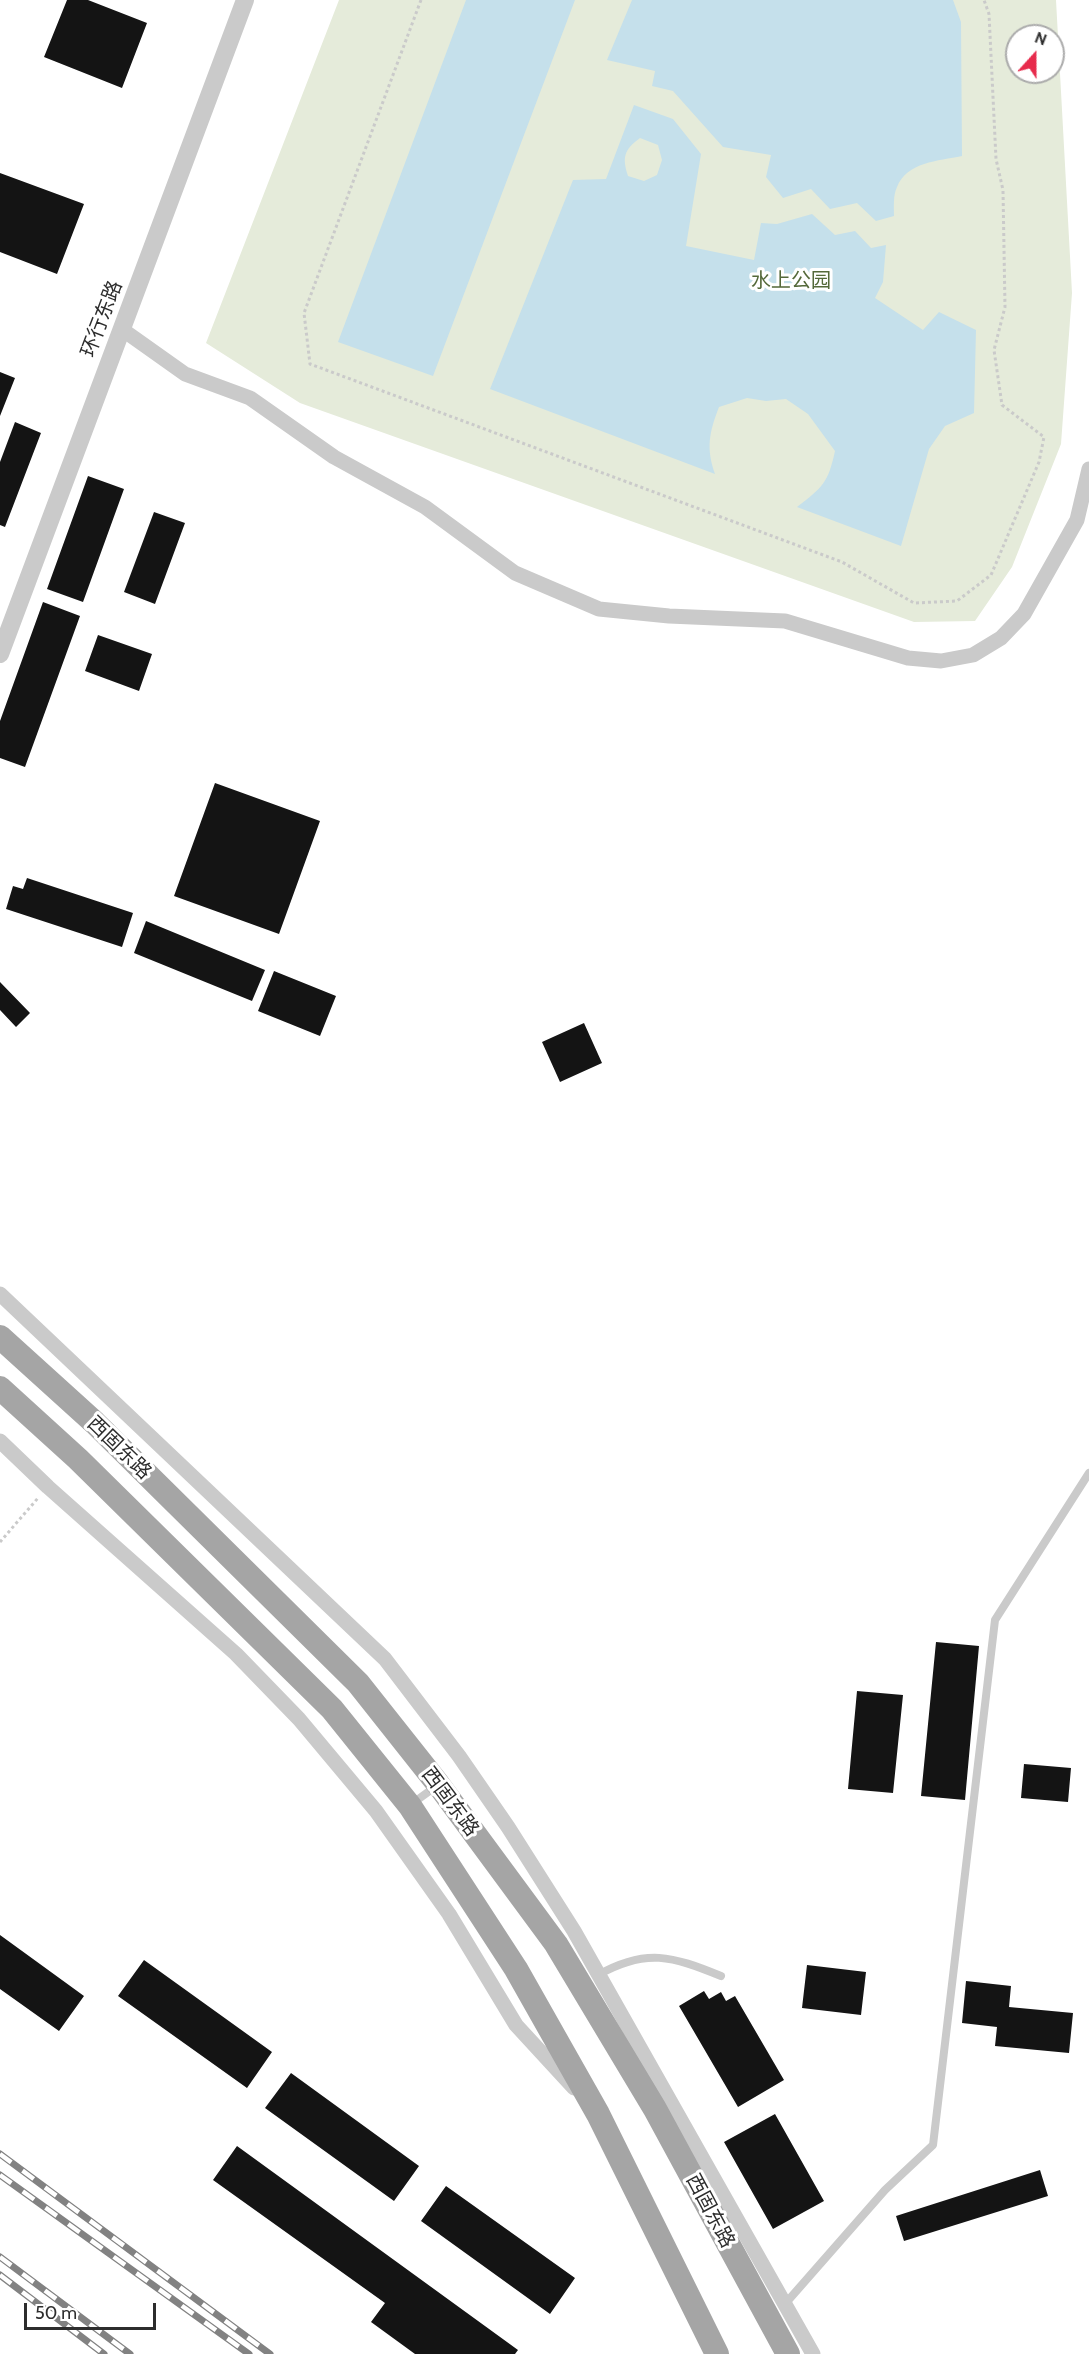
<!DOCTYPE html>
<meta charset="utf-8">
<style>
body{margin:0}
#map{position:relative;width:1089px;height:2354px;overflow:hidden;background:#fff;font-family:Cabin,sans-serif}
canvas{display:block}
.north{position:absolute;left:1005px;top:24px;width:60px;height:60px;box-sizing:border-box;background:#fff;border:2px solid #ababab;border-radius:50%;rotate:21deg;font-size:16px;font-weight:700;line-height:24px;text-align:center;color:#2d2d2d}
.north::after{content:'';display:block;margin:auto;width:21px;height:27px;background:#e72b4c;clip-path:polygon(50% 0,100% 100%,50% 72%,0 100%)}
.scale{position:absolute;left:24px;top:2303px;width:132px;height:27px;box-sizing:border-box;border:3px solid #2d2d2d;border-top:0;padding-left:8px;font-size:18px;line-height:21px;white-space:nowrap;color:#2d2d2d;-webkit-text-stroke:4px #fff;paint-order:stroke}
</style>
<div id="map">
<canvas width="1089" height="2354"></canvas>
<div class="north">N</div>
<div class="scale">50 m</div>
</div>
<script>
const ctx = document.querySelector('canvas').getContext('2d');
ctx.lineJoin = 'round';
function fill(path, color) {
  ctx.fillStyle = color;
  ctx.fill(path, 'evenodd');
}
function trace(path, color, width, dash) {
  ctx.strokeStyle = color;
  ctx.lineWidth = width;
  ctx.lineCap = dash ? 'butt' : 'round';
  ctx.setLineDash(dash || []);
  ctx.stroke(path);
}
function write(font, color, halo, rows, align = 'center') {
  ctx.font = font + ' Cabin,"Noto Sans SC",sans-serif';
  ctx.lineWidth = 6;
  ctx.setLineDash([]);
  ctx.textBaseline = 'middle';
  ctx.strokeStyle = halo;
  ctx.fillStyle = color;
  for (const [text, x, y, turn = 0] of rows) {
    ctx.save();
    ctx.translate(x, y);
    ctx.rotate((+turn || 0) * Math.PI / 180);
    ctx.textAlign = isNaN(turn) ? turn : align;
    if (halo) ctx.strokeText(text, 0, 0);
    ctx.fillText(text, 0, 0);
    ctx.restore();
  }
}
fill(new Path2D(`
 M339,0H1056L1072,293L1061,444L1012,567L975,621L914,622L300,403L206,343ZM1017,36H1053V72H1017Z`), '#e5ebda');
fill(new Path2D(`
 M466,0H575L433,376L338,342Z
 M632,0H953L961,22L962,156C938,161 907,162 897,187C893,195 894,207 894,216L876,221L857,203L830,209L811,189L783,198L766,177L771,155L723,147L673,91L652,86L655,71L607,60Z
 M634,105L673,119L701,154L686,246L754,260L761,223L777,224L812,214L835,235L855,231L871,248L886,245L883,282L875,298L923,330L939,312L976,330L974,413L945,426L929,449L901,546L797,507C823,487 828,483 835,451L808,414L786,399L766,401L747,398L719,407C709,433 706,448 715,474L490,389L573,180L606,179ZM640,138L658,145L662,160L657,175L644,181L628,176C622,157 624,150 640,138Z`), '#c5e0eb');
fill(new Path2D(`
 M67,0H88L147,23L122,88L44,57Z
 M0,173L84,204L57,274L0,252Z
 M0,372L15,378L0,416Z
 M15,422L41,433L5,527L0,525V462Z
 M88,476L124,489L83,602L47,589Z
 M154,512L185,523L155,604L124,592Z
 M43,602L80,616L25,767L0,758V721Z
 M98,635L152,654L139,691L85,671Z
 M215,783L320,821L279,934L174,896Z
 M27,878L133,913L122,947L6,909L13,886L23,889Z
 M146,921L265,970L252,1001L134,953Z
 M274,971L336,996L320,1036L258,1011Z
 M0,982L30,1013L16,1027L0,1010Z
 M584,1023L602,1063L560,1082L542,1042Z
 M936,1642L979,1646L965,1800L921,1796Z
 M857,1691L903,1695L893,1793L848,1789Z
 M1024,1764L1071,1768L1068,1802L1021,1798Z
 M0,1935L84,1996L59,2031L0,1989Z
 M144,1960L272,2052L247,2088L118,1996Z
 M807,1965L866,1972L861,2015L802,2008Z
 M966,1981L1011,1986L1009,2007L1073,2013L1069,2053L995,2046L997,2027L962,2023Z
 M704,1991L709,1999L721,1992L726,2001L735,1996L784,2080L738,2107L679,2006Z
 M291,2073L419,2166L394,2201L265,2108Z
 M775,2114L824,2201L773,2229L724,2142Z
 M237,2146L518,2350L515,2354H415L371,2322L385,2303L213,2180Z
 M1040,2170L1048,2196L904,2241L896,2216Z
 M446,2186L575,2278L550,2314L421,2221Z`), '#141414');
trace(new Path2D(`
 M421,0L304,313L310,364L842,562L914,603L957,601L991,575L1039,462L1044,437L1002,405L994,350L1005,307L1003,190L996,159L989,14L984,0
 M0,1542L38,1498`), '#cacaca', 3, [3, 3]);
trace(new Path2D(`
 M413,1803L435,1787
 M598,1975C646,1948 672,1956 721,1976
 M785,2304L885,2190L933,2145L995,1620L1089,1473`), '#cacaca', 8);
trace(new Path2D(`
 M123,330L185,374L250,398L334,457L425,507L515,573L599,609L669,616L785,621L908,658L941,661L973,655L1001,638L1024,614L1077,520L1089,469
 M0,1294L385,1659L459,1756L508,1827L574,1931L813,2354
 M0,1441L48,1487L236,1654L299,1719L376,1811L449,1914L516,2025L574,2088`), '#cacaca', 15);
trace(new Path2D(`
 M0,654L245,0`), '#cacaca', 18);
trace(new Path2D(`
 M0,1337L95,1423L358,1683L438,1784L556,1944L655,2109L788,2354
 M0,1388L78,1459L332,1709L410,1806L516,1969L598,2114L717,2354`), '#a5a5a5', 24);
const rail = new Path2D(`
 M0,2154L270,2354
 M0,2175L249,2354
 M0,2257L130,2354
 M0,2275L104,2354`);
trace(rail, '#828282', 7);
trace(rail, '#fff', 4.5, [14]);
write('20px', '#54693a', '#fff', [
 ["水上公园",791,281]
]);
write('20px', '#2d2d2d', '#fff', [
 ["环行东路",102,319,-69],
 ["西固东路",119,1448,44],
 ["西固东路",450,1802,53],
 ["西固东路",710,2211,62]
]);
</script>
